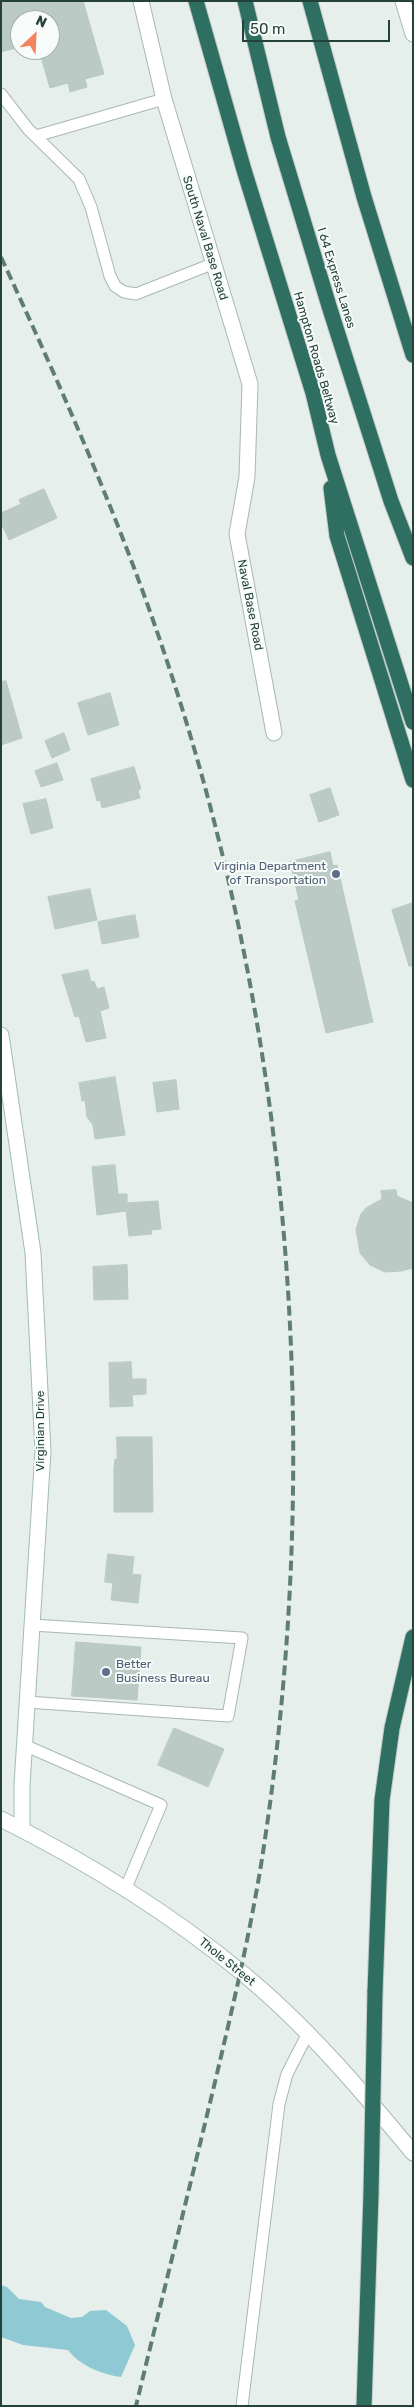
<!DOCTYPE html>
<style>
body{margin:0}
#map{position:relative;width:414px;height:2407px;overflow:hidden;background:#e6efeb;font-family:Rubik,sans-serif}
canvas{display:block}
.frame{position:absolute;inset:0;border:2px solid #24423a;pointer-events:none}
.north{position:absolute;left:10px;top:10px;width:50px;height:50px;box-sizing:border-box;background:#f7fbf9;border:1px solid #a3b1ad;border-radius:50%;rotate:25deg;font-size:14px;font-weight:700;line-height:20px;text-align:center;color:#24423a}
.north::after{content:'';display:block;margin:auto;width:18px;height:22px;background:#f4845f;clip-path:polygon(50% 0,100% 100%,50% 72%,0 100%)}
.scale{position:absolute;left:242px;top:20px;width:148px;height:22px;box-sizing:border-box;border:2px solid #24423a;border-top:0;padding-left:6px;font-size:15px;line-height:18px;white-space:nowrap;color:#24423a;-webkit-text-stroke:4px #f7fbf9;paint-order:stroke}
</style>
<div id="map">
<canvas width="414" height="2407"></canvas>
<div class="frame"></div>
<div class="north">N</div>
<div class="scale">50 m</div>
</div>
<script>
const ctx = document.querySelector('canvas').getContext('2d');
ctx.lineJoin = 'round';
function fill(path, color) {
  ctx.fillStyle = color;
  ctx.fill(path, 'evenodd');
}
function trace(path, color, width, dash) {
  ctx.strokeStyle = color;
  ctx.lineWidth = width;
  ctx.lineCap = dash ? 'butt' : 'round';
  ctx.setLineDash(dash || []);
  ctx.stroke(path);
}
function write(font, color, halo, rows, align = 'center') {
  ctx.font = font + ' Rubik,sans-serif';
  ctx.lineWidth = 4;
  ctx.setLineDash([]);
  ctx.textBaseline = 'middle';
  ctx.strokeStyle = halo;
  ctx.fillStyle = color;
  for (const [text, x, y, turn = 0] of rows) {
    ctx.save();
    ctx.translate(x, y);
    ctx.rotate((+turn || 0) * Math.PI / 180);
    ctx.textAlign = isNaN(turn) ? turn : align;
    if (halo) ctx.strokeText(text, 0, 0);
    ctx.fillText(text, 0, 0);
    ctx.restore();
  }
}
fill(new Path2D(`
 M1,2285L7,2287L19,2299L41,2302L45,2307L71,2318L82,2317L90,2311L106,2310L127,2326L135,2345L121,2377C101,2374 80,2366 68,2350L23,2345L1,2337Z`), '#8ec9d4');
const building = new Path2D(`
 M1,1H83L104,74L85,79L87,87L70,92L68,83L50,88L39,50H50V20H20V47L1,52Z
 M44,489L57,518L9,540L1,523V513L21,504L19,500Z
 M6,681L22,738L1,745V682Z
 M110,693L119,725L88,735L78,703Z
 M64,733L70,750L52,758L45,741Z
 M57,763L63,780L41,787L35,771Z
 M134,767L141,789L138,790L140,798L102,808L100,800L97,801L91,779Z
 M330,788L339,815L319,822L310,795Z
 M46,799L53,828L31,834L23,804Z
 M330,852L333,866L337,865L373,1022L326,1033L295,901L299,900L290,862Z
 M90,889L97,920L55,929L48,897Z
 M413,903V966H409L392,910Z
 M135,915L139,937L102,944L98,922Z
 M88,970L91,982L94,981L97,989L104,987L109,1008L100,1011L106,1038L86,1042L79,1016L75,1017L62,975Z
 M115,1077L125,1135L95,1139L93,1125L87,1117L85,1100L82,1101L79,1083Z
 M176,1080L179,1109L157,1112L153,1083Z
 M115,1165L118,1194H127V1203L158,1201L161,1229L151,1230L152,1234L129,1236L126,1211L97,1215L92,1167Z
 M396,1190L397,1196L413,1203V1268L401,1271L385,1272L370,1265L360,1253L356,1229L361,1214L366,1208L382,1199L381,1191Z
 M127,1265L128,1299L94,1300L93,1267Z
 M131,1362L132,1379H146V1394L132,1395L133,1406L110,1407L109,1363Z
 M117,1437H152L153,1512H114V1468L115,1459H117Z
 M108,1554L134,1557L132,1574L141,1575L138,1603L111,1600L113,1583L105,1582Z
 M76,1642L141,1647L137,1700L72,1696Z
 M174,1728L224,1749L208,1787L158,1765Z`);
fill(building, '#bbcac4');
trace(building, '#b8c9c2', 1);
const lane = new Path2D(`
 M1,94L28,129L79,179L91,207L110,276L115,286L124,292L136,294L212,264
 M36,136L164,99
 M27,1702L228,1716L242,1638L32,1625
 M24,1745L161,1805L125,1890
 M242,2406L279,2104L287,2074L307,2035`);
const street = new Path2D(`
 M141,1L164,99L250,384L247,477L237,534L274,733
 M403,1L413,34`);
const secondary = new Path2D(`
 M1,1035L33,1253L43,1451L22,1785V1829
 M1,1819C85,1861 168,1912 241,1972C305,2024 361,2090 413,2153`);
const highway = new Path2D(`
 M196,1L244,170L313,393L328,455L413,722
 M245,1L278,137L329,306L391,501L413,558
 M310,1L364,197L413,355
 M331,488L337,536L413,780
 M375,1992L382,1800L392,1728L413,1637
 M364,2406L371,2194`);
trace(lane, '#a8b8b2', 13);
trace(street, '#a8b8b2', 17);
trace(secondary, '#a4bbb3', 17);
trace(highway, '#c2cac8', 17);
trace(lane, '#fff', 11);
trace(street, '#fff', 15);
trace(secondary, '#fff', 15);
trace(highway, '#2f6f62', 15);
trace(new Path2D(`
 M1,257C66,398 129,540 176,689C296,1065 323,1475 261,1865C249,1938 232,2010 215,2082C189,2190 162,2298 136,2406`), '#5f7d75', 4, [10, 5]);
const highwayBridge = new Path2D(`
 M371,2194L375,1992`);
trace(highwayBridge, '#c2cac8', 17, []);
trace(highwayBridge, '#2f6f62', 15);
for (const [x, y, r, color] of [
 [336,874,5,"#5c6f8a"],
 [106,1672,5,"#5c6f8a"]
]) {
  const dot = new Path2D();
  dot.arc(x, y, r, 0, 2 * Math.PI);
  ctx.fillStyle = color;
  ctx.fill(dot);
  trace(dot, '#f7fbf9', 2);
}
write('12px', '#24423a', '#f7fbf9', [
 ["South Naval Base Road",205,238,73],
 ["I 64 Express Lanes",336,278,73],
 ["Hampton Roads Beltway",316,358,74],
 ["Naval Base Road",250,605,79],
 ["Virginian Drive",41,1431,-90],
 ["Thole Street",227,1962,39]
]);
write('12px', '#4e5e75', '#f7fbf9', [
 ["Virginia Department",326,867],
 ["of Transportation",326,881],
 ["Better",116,1665,"left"],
 ["Business Bureau",116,1679,"left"]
], 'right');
</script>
